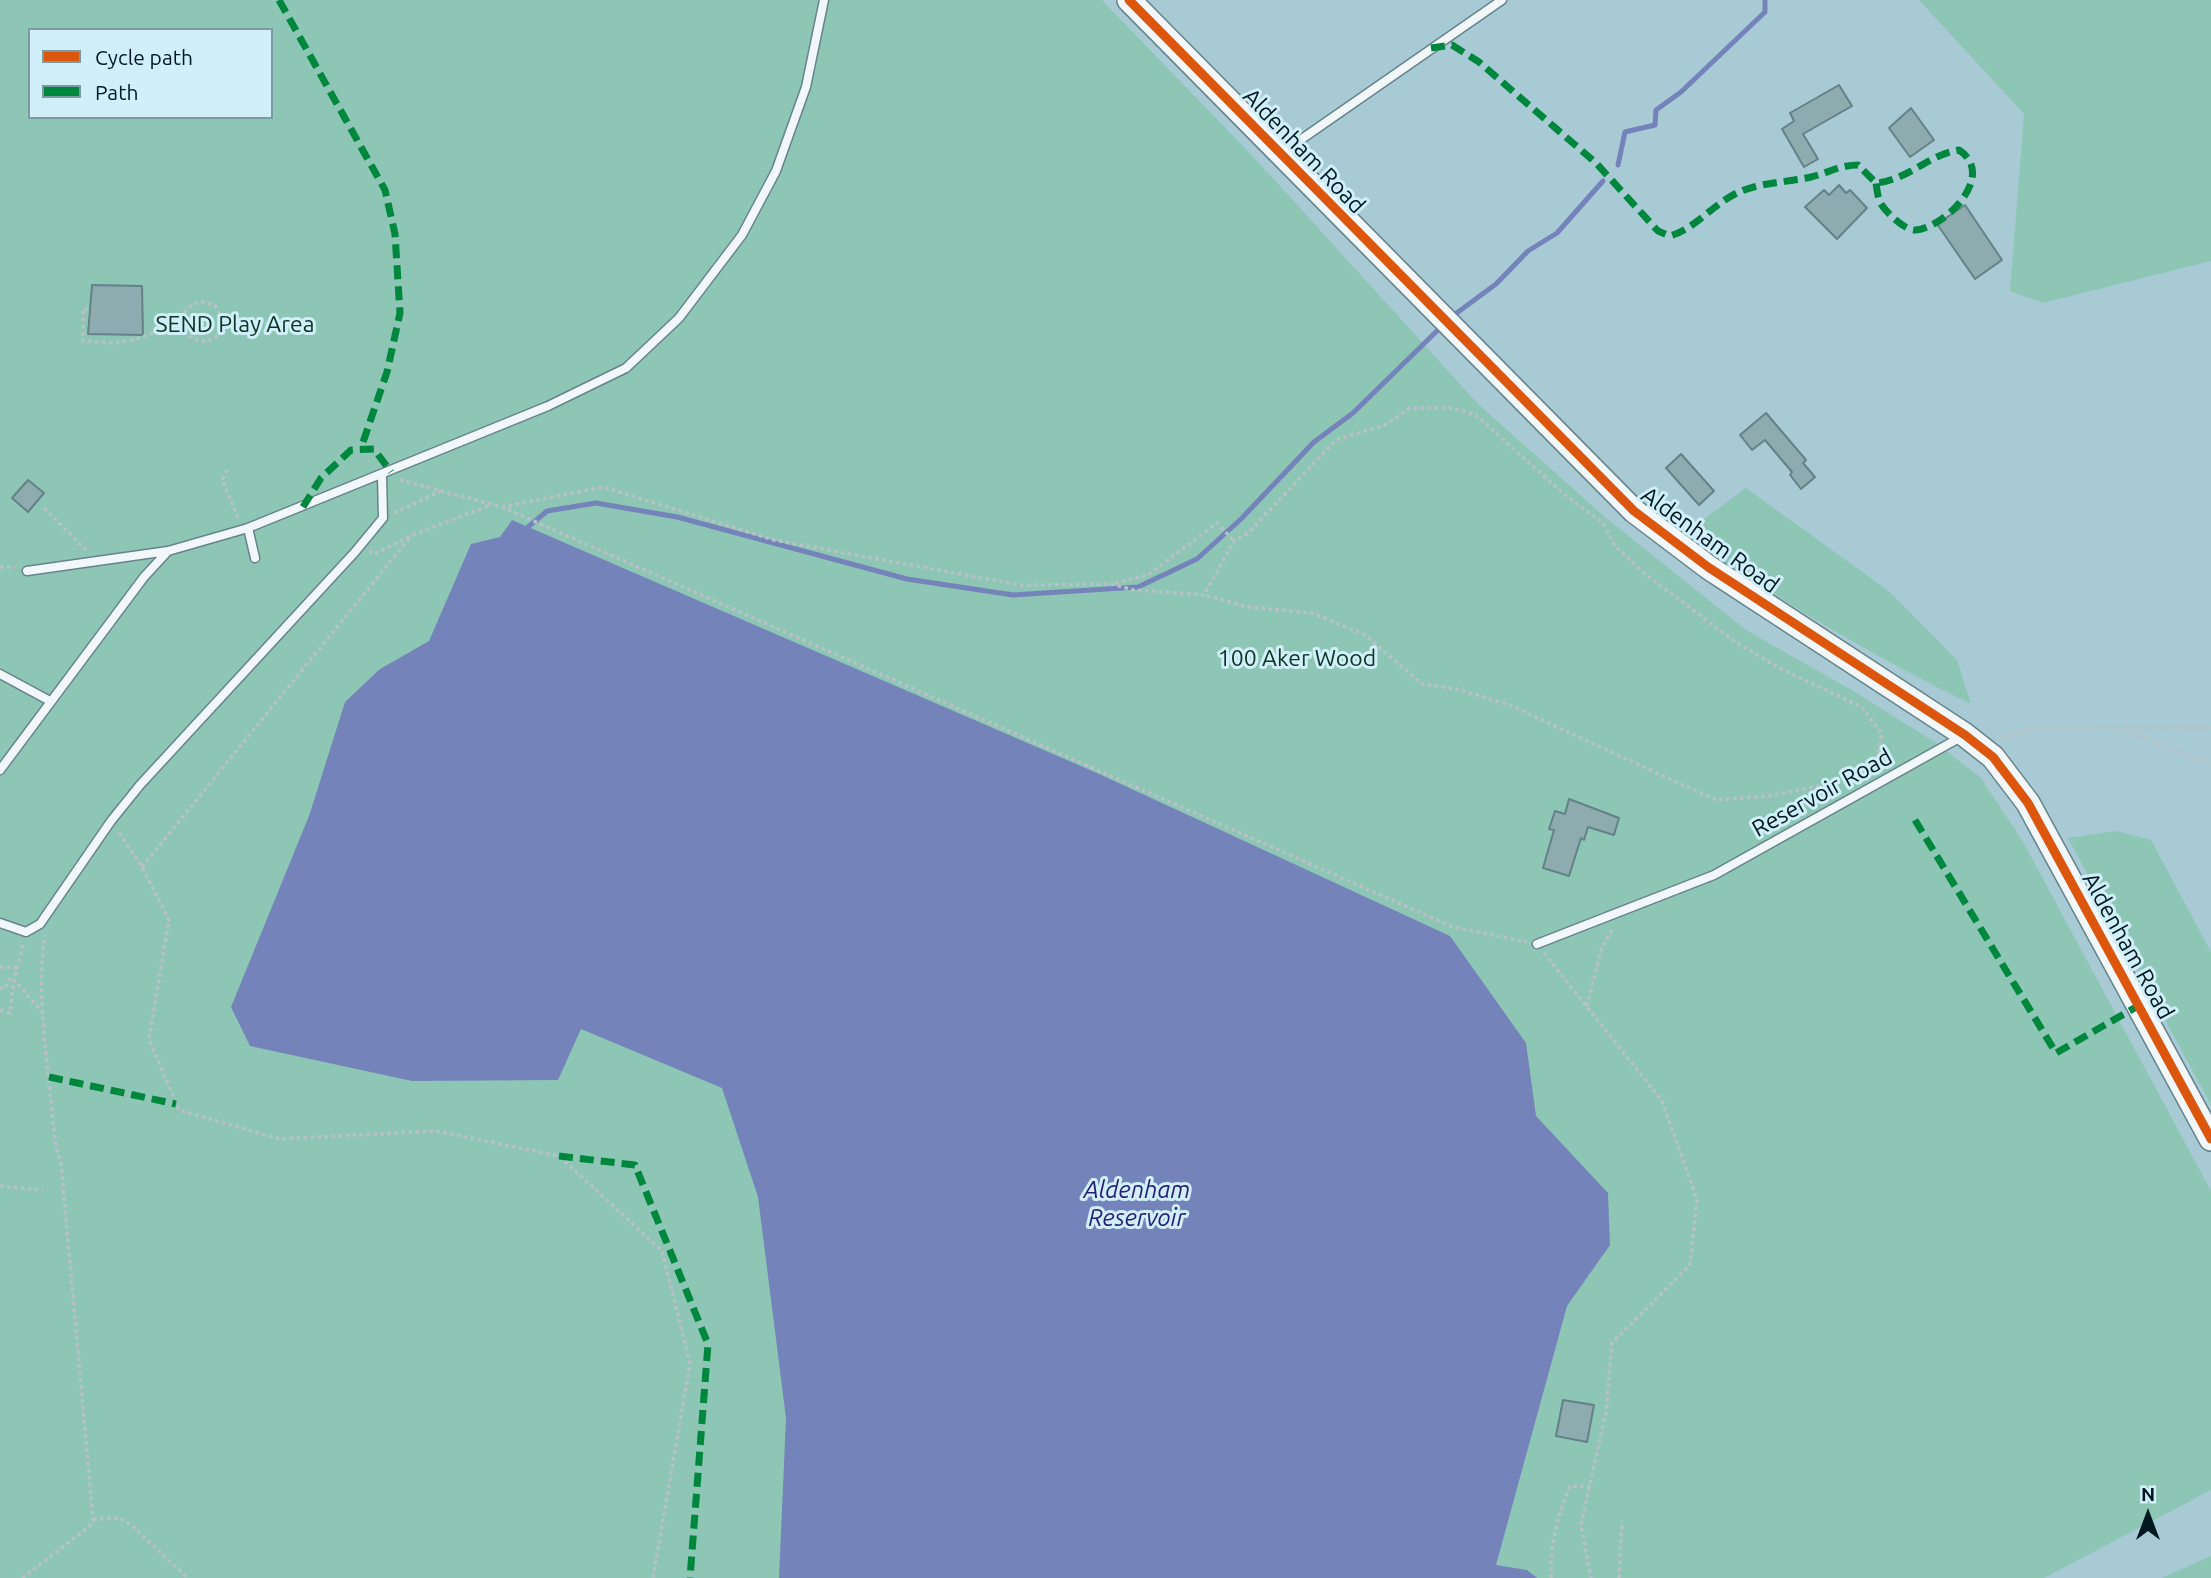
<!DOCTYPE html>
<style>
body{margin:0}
#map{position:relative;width:2211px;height:1578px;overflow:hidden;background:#a7cad4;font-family:Ubuntu,sans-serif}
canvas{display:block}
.legend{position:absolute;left:28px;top:28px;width:245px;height:91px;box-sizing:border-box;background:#d0eff9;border:2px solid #7d99a2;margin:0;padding:9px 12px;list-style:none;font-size:21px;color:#001920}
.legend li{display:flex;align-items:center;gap:14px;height:35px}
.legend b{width:35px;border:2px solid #7d99a2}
.north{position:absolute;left:2113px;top:1480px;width:70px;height:70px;-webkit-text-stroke:5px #d0eff9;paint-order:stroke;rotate:0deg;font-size:19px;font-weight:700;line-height:28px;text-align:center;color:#001920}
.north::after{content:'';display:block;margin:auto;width:24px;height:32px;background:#001920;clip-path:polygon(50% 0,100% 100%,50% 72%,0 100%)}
</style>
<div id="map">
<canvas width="2211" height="1578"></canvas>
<ul class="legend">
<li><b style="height:9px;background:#dc560d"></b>Cycle path</li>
<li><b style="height:9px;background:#00873e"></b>Path</li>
</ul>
<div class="north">N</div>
</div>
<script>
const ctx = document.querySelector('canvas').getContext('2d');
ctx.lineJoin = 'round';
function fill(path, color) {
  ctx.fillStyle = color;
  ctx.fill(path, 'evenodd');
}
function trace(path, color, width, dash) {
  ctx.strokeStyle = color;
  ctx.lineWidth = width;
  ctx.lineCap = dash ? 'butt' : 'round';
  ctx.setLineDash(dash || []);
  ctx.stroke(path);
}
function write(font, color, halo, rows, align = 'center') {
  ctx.font = font + ' Ubuntu,sans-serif';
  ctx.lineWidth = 6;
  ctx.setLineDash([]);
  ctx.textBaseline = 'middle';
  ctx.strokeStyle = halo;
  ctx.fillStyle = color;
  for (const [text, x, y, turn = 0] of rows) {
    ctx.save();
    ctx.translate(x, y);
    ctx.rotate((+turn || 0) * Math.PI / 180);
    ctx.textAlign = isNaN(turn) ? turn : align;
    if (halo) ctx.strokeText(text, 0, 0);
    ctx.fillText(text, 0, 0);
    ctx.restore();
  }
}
fill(new Path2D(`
 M0,0H1102L1261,165L1478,404L1606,518L1746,630L1855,692L1936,743L1980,777L2022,840L2211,1191V1490L2044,1578H0ZM30,30H271V117H30Z
 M1919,0H2211V261L2043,303L2010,291L2024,114Z
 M1746,488L1890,592L1957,660L1971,704C1870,655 1775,598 1684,534Z
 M2116,831L2151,840L2211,952V1105L2068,838Z
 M2211,1556V1578H2162Z`), '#8ec6b5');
fill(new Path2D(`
 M512,520L1097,773L1450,936L1526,1043L1536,1116L1608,1193L1610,1245L1567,1306L1496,1565L1527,1570L1537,1578H779L786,1418L758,1197L722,1088L581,1029L558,1080L412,1081L250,1046L231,1007L309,816L345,702L380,669L429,641L471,544L500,537Z`), '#7583bb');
trace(new Path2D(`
 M1618,165L1625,132L1655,125L1656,110L1681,92L1765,12V0
 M1450,318L1496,284L1528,251L1557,233L1603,181
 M528,527L547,511L596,503L677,517L907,579L1013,595L1138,587L1197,559L1241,519L1314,442L1353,413L1443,325`), '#7583bb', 5);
const building = new Path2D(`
 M1839,85L1852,106L1803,134L1818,159L1804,167L1782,129L1794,121L1790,113Z
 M1911,108L1934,140L1910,157L1889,128Z
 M1839,185L1846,193L1850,190L1867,208L1837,239L1805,207L1824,190L1829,195Z
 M1965,205L2002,260L1975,279L1937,224Z
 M92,285L142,286L143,335L88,334Z
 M1766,413L1806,460L1803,463L1815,477L1801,489L1790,475L1792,472L1765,440L1752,450L1740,435Z
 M1681,454L1714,491L1699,505L1666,468Z
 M28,480L44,493L28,512L12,498Z
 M1569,799L1619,818L1614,835L1588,827L1584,840L1581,838L1569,876L1543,868L1554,830L1549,829L1555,811L1565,814Z
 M1563,1400L1594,1405L1587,1442L1556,1436Z`);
fill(building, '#8eabb0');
trace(building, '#638288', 2);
const lane = new Path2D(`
 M1283,152L1502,0
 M248,528L255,558
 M27,571L168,551L248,528L548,406L626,368L679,318L742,235L776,171L806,87L824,0
 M0,674L50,701
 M0,770L144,577L168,551
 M0,923L26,932L40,924L111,821L140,785L355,552L383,518L382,476
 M1537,944L1714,875L1961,737`);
const secondary = new Path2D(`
 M1129,0L1634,511L1708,567L1965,735L1993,757L2028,803L2211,1139`);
trace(lane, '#66838b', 11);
trace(secondary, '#66838b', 26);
trace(new Path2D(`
 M88,309H83V341L115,343L137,339L175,324L188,308L201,301L215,305L224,323L218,336L206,342L192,338L175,324
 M227,470L222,480L238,518
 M400,480L502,507L1453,927L1527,942
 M502,507L603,487L774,540L1020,585L1112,584L1133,590L1204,595L1234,541L1248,533L1336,440L1385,425L1410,408H1452L1476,415L1565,495L1603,523L1615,546L1644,573L1737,643L1779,668L1862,707L1882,734L1875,765L1856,779L1768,796L1716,800L1509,705L1457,689L1422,684L1365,635L1312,613L1248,607L1204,595
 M44,508L86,550
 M394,513L441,491
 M369,551L375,554L412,535L491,505
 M0,567H15
 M1115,583L1148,575L1217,523L1234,541
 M2123,729L2211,765
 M2001,738L2029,729L2211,728
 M119,833L142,867L169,920L149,1039L179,1110L279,1139L436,1131L559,1156L662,1251L690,1363L653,1578
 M142,867L412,535
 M23,945L14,980L44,1014
 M1544,953L1662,1101L1697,1199L1690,1265L1612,1343L1606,1412L1581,1525L1591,1578
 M0,967L18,968
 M0,988L5,989L9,979L14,980
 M1587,1006L1601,950L1612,929
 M0,1010L10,1013L14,980
 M0,1186L43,1190
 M93,1519L120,1518L131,1525L188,1578
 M22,1578L90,1526L93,1519L61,1163C53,1141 53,1117 50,1093C45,1042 37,987 45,935
 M1551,1578C1550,1544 1557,1517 1570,1486L1590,1487
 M1619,1578L1622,1521`), '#b8c2c6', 3.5, [3.5, 3.5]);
trace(lane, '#f2f7f9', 8);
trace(secondary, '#f2f7f9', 23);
trace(new Path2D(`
 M279,0L385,190L395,234L400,313L387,372L361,448
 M1431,48L1452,45L1479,62L1596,163L1658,231L1670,236C1693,229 1707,211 1728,198C1752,182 1784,183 1811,177C1828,173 1840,165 1858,165L1876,183C1908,180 1928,155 1959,150C1997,175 1946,227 1916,230C1905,231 1887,213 1881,204C1878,199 1877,190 1876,183
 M303,507L321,478L351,450L374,449L391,472
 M1915,820L2056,1053L2138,1006
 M49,1077L176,1104
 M559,1156L635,1165L708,1344L690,1578`), '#00873e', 7, [14, 7]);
trace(new Path2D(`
 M1129,0L1634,511L1708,567L1965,735L1993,757L2028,803L2211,1139`), '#dc560d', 9);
write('23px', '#001920', '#d0eff9', [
 ["Aldenham Road",1304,151,46],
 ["Aldenham Road",1710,540,36],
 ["Reservoir Road",1822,793,-29],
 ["Aldenham Road",2128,946,61]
]);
write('23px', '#0c3623', '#d0eff9', [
 ["SEND Play Area",235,324],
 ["100 Aker Wood",1297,658]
]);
write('italic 24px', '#281d79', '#d0eff9', [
 ["Aldenham",1137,1190],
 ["Reservoir",1137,1218]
]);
</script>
